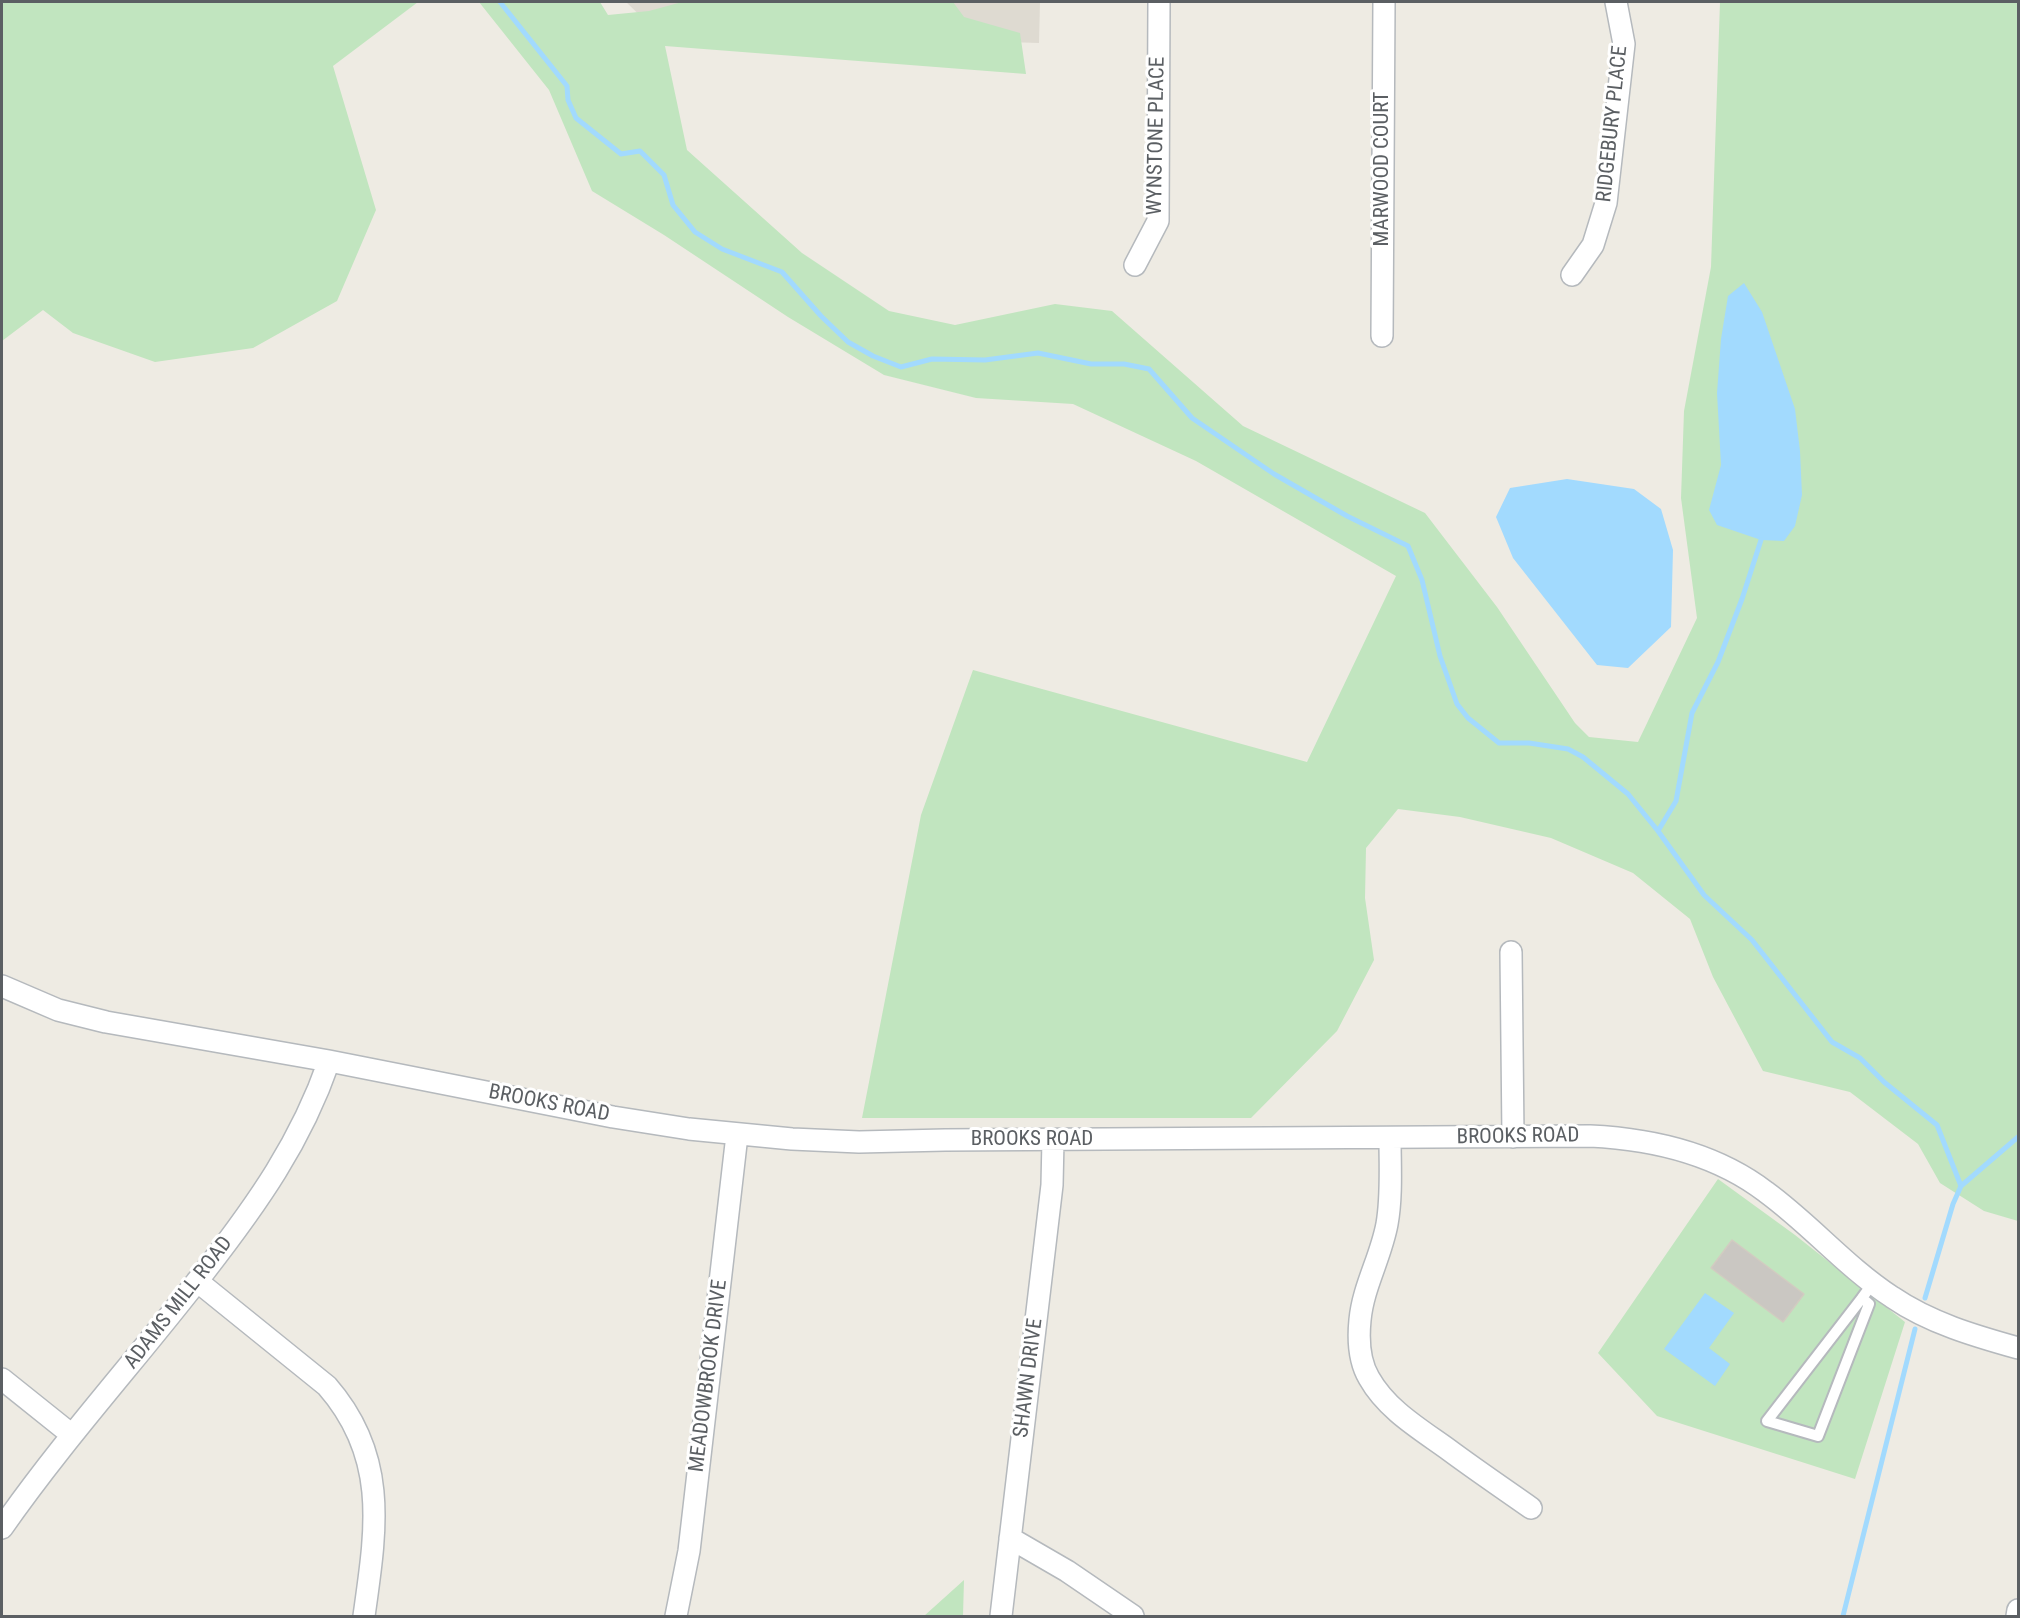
<!DOCTYPE html>
<style>
body{margin:0}
#map{position:relative;width:2020px;height:1618px;overflow:hidden;background:#eeebe3;font-family:"Roboto Condensed",sans-serif}
canvas{display:block}
.frame{position:absolute;inset:0;border:3px solid #5b5f63;pointer-events:none}
</style>
<div id="map">
<canvas width="2020" height="1618"></canvas>
<div class="frame"></div>
</div>
<script>
const ctx = document.querySelector('canvas').getContext('2d');
ctx.lineJoin = 'round';
function fill(path, color) {
  ctx.fillStyle = color;
  ctx.fill(path, 'evenodd');
}
function trace(path, color, width, dash) {
  ctx.strokeStyle = color;
  ctx.lineWidth = width;
  ctx.lineCap = dash ? 'butt' : 'round';
  ctx.setLineDash(dash || []);
  ctx.stroke(path);
}
function write(font, color, halo, rows, align = 'center') {
  ctx.font = font + ' "Roboto Condensed",sans-serif';
  ctx.lineWidth = 6;
  ctx.setLineDash([]);
  ctx.textBaseline = 'middle';
  ctx.strokeStyle = halo;
  ctx.fillStyle = color;
  for (const [text, x, y, turn = 0] of rows) {
    ctx.save();
    ctx.translate(x, y);
    ctx.rotate((+turn || 0) * Math.PI / 180);
    ctx.textAlign = isNaN(turn) ? turn : align;
    if (halo) ctx.strokeText(text, 0, 0);
    ctx.fillText(text, 0, 0);
    ctx.restore();
  }
}
fill(new Path2D(`
 M626,2H1040L1039,43L656,31Z`), '#dedad1');
fill(new Path2D(`
 M2,2H418L333,66L376,210L337,301L253,348L155,362L73,333L43,310L2,341Z
 M479,2H600L608,15L649,11L682,2H953L964,17L1020,33L1026,74L665,46L687,150L802,253L889,311L955,325L1055,304L1112,311L1243,426L1425,513L1497,607L1575,723L1589,737L1638,742L1697,618L1681,498L1684,411L1711,267L1720,2H2018V1221L1984,1211L1940,1183L1918,1144L1850,1092L1763,1071L1713,977L1690,919L1633,873L1551,838L1460,817L1398,809L1366,848L1365,898L1374,960L1337,1031L1251,1118H862L921,815L973,670L1307,762L1396,576L1196,461L1073,404L976,398L884,375L788,317L664,235L592,191L549,90Z
 M1718,1179L1795,1235L1905,1322L1855,1479L1657,1416L1598,1353Z
 M964,1580L963,1616H924Z`), '#c1e5bf');
fill(new Path2D(`
 M1744,283L1762,312L1795,409L1800,451L1802,495L1795,526L1784,541L1761,540L1717,525L1709,510L1721,465L1717,393L1721,339L1728,296Z
 M1567,479L1634,489L1661,509L1673,550L1671,627L1628,668L1597,665L1513,558L1496,517L1510,488Z
 M1705,1293L1734,1313L1709,1348L1730,1364L1715,1386L1664,1349Z`), '#a2dafe');
trace(new Path2D(`
 M500,2L567,86L568,100L576,118L621,154L640,151L664,175L673,205L695,232L722,249L782,272L821,316L848,342L873,356L901,367L932,359L985,360L1038,353L1091,364H1124L1149,369L1192,418L1274,474L1347,516L1408,546L1422,580L1440,656L1457,704L1468,718L1499,743H1529L1568,749L1583,757L1628,794L1658,831L1704,895L1752,940L1832,1042L1860,1058L1884,1082L1937,1125L1961,1186
 M1658,831L1676,801L1692,713L1718,662L1742,599L1761,540
 M1925,1298L1953,1204L1961,1186L2018,1137
 M1843,1616L1915,1329`), '#a2dafe', 5);
const building = new Path2D(`
 M1732,1240L1804,1294L1783,1322L1711,1268Z`);
fill(building, '#cac7c2');
trace(building, '#d2ccc1', 1.5);
const service = new Path2D(`
 M1862,1298L1869,1304L1818,1436L1767,1421L1862,1298L1873,1283`);
const minor = new Path2D(`
 M1135,265L1158,221L1159,2
 M1572,275L1593,245L1606,203L1624,44L1616,2
 M1382,336L1384,2
 M1511,952L1513,1137
 M2,986L58,1010L106,1022L329,1061L613,1117L689,1129L792,1139L859,1142L945,1140L1590,1136C1653,1139 1715,1153 1766,1192C1810,1224 1846,1267 1892,1297C1930,1323 1975,1336 2018,1348
 M1390,1138C1390,1166 1392,1196 1387,1224C1381,1257 1363,1287 1360,1320C1358,1340 1359,1361 1369,1378C1387,1410 1420,1429 1449,1450C1476,1470 1504,1489 1531,1508
 M197,1281L327,1386C389,1457 376,1530 364,1616
 M2,1379L72,1435
 M2,1528C64,1439 138,1358 205,1271C257,1204 301,1142 329,1061
 M1010,1538L1067,1571L1133,1616
 M676,1616L689,1551L737,1135
 M1001,1616L1052,1185L1053,1140
 M2017,1616L2018,1610`);
trace(service, '#b5b9bd', 14);
trace(minor, '#b5b9bd', 24);
trace(service, '#fff', 10);
trace(minor, '#fff', 21);
write('21px', '#5b5f63', '#fff', [
 ["RIDGEBURY PLACE",1613,124,-84],
 ["WYNSTONE PLACE",1157,136,-89],
 ["MARWOOD COURT",1383,169,-90],
 ["BROOKS ROAD",549,1104,11],
 ["BROOKS ROAD",1518,1137,-1],
 ["BROOKS ROAD",1032,1140],
 ["ADAMS MILL ROAD",179,1303,-52],
 ["MEADOWBROOK DRIVE",709,1376,-83],
 ["SHAWN DRIVE",1029,1378,-83]
]);
</script>
